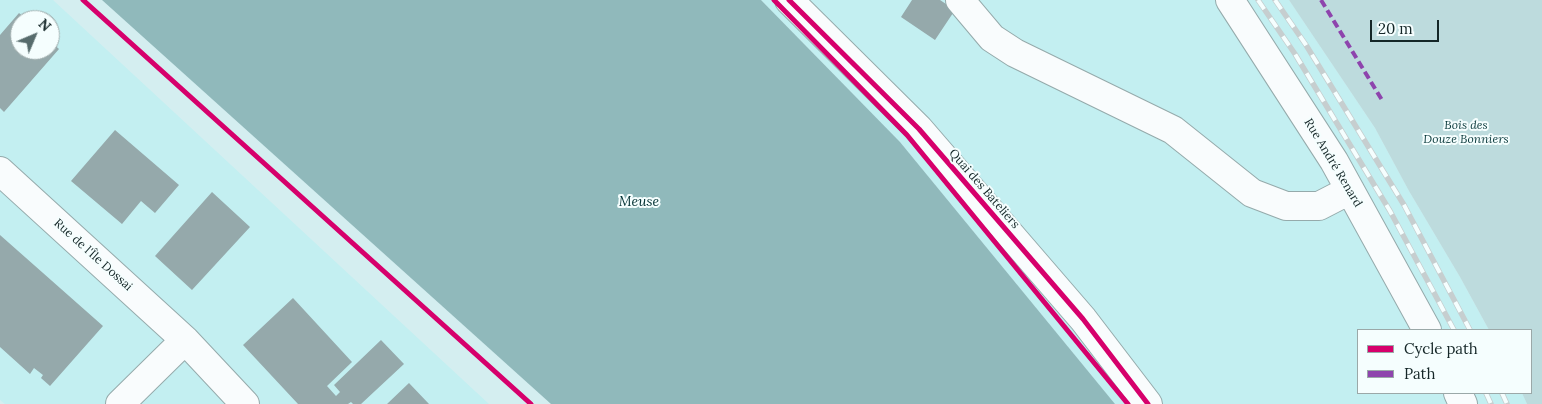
<!DOCTYPE html>
<meta charset="utf-8">
<style>
body{margin:0}
#map{position:relative;width:1542px;height:404px;overflow:hidden;background:#d4eef0;font-family:Lora,serif}
canvas{display:block}
.legend{position:absolute;left:1357px;top:329px;width:175px;height:65px;box-sizing:border-box;background:#f5fefe;border:1px solid #9ba8a8;margin:0;padding:6px 9px;list-style:none;font-size:15px;color:#142627}
.legend li{display:flex;align-items:center;gap:10px;height:25px}
.legend b{width:25px;border:1px solid #9ba8a8}
.north{position:absolute;left:10px;top:10px;width:50px;height:50px;box-sizing:border-box;background:#f5fefe;border:1px solid #9ba8a8;border-radius:50%;rotate:45deg;font-size:14px;font-weight:700;line-height:20px;text-align:center;color:#142627}
.north::after{content:'';display:block;margin:auto;width:18px;height:22px;background:#576c6d;clip-path:polygon(50% 0,100% 100%,50% 72%,0 100%)}
.scale{position:absolute;left:1370px;top:20px;width:69px;height:22px;box-sizing:border-box;border:2px solid #142627;border-top:0;padding-left:6px;font-size:15px;line-height:18px;white-space:nowrap;color:#142627;-webkit-text-stroke:4px #f5fefe;paint-order:stroke}
</style>
<div id="map">
<canvas width="1542" height="404"></canvas>
<ul class="legend">
<li><b style="height:6px;background:#d6006c"></b>Cycle path</li>
<li><b style="height:6px;background:#8e44ad"></b>Path</li>
</ul>
<div class="north">N</div>
<div class="scale">20 m</div>
</div>
<script>
const ctx = document.querySelector('canvas').getContext('2d');
ctx.lineJoin = 'round';
function fill(path, color) {
  ctx.fillStyle = color;
  ctx.fill(path, 'evenodd');
}
function trace(path, color, width, dash) {
  ctx.strokeStyle = color;
  ctx.lineWidth = width;
  ctx.lineCap = dash ? 'butt' : 'round';
  ctx.setLineDash(dash || []);
  ctx.stroke(path);
}
function write(font, color, halo, rows, align = 'center') {
  ctx.font = font + ' Lora,serif';
  ctx.lineWidth = 4;
  ctx.setLineDash([]);
  ctx.textBaseline = 'middle';
  ctx.strokeStyle = halo;
  ctx.fillStyle = color;
  for (const [text, x, y, turn = 0] of rows) {
    ctx.save();
    ctx.translate(x, y);
    ctx.rotate((+turn || 0) * Math.PI / 180);
    ctx.textAlign = isNaN(turn) ? turn : align;
    if (halo) ctx.strokeText(text, 0, 0);
    ctx.fillText(text, 0, 0);
    ctx.restore();
  }
}
fill(new Path2D(`
 M0,0H53L489,404H5L0,400ZM20,20H50V50H20Z
 M761,0H1289L1375,128L1409,191L1460,277L1489,330H1358V393H1522L1527,404H1115L900,142Z`), '#c3eff1');
fill(new Path2D(`
 M1289,0H1542V404H1527L1522,393H1531V330H1489L1460,277L1409,191L1375,128Z`), '#bddbdd');
fill(new Path2D(`
 M102,0H761L900,142L1115,404H551Z`), '#90b9bb');
fill(new Path2D(`
 M912,0H940L955,10L935,40L901,17Z
 M19,13L27,20H20V50H50V41L59,49L4,112L0,108V35Z
 M115,130L179,185L155,213L141,201L122,224L71,181Z
 M212,192L250,227L192,290L155,256Z
 M0,235L103,326L50,386L41,378L43,375L34,368L30,374L0,347Z
 M293,298L352,362L327,386L336,396L340,392L334,385L381,340L404,364L361,404H353L351,402L348,404H298L243,345Z
 M409,383L429,404H387Z`), '#95a9ab');
const minor = new Path2D(`
 M789,0L919,129L1083,319L1148,404
 M960,0L992,38L1015,53L1173,130L1252,193L1286,206H1319L1350,190
 M1230,0L1334,161L1427,330
 M0,171L185,340L245,404
 M1458,393L1463,404
 M120,404L185,340`);
trace(minor, '#95aaab', 30);
trace(minor, '#f9fcfd', 28);
const rail = new Path2D(`
 M1258,0L1295,54L1390,211L1454,330
 M1275,0L1306,45L1404,205L1470,330
 M1486,393L1491,404
 M1502,393L1507,404`);
trace(rail, '#c6cecf', 5.5);
trace(rail, '#f5fefe', 4, [11]);
trace(new Path2D(`
 M1321,0L1382,100`), '#8e44ad', 4, [8, 4]);
trace(new Path2D(`
 M83,0L531,404
 M774,0L907,135L1128,404
 M789,0L919,129L1083,319L1148,404`), '#d6006c', 5);
write('italic 12px', '#0c3b3d', '#f5fefe', [
 ["Bois des",1466,126],
 ["Douze Bonniers",1466,140]
]);
write('12px', '#142627', '#f5fefe', [
 ["Rue André Renard",1333,163,59],
 ["Quai des Bateliers",984,189,49],
 ["Rue de l'Île Dossai",93,255,42]
]);
write('italic 14px', '#003032', '#f5fefe', [
 ["Meuse",639,202]
]);
</script>
